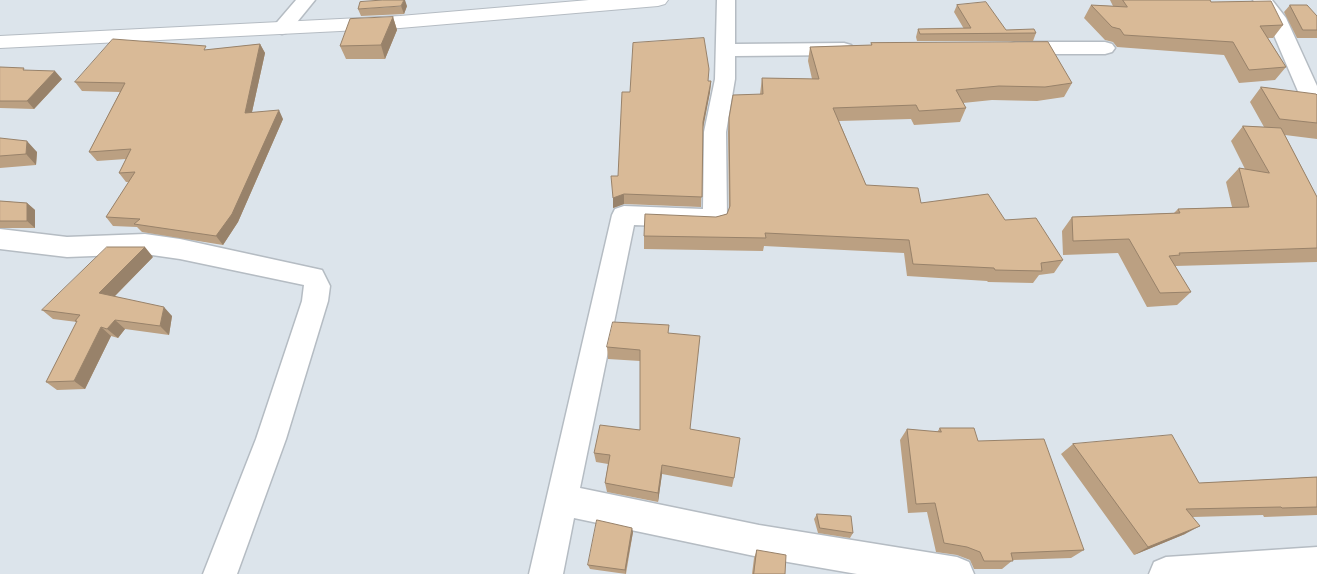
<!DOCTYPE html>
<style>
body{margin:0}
canvas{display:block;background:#dce4eb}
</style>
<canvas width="1317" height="574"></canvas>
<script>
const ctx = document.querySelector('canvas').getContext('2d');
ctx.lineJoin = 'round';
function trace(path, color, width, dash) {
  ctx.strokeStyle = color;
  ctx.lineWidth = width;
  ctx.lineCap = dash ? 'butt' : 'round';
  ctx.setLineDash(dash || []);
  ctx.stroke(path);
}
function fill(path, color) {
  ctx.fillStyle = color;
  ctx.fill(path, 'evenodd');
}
const minor = new Path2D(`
 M296,0H315L289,32L282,34L275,32L272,28Z
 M717,0H735V44L844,43L851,45L854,49L851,53L844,55L735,56V79L726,132L727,219L724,226L715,228L634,225L580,488L759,525L957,557L969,562L974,574H857L759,557L574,518L563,574H529L612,215L615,209L624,206L703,209L704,132L715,79Z
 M1253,0H1272L1286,18L1317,86V117L1309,115L1306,110L1267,19Z
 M1016,42H1105L1112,44L1115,48L1112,52L1105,54H1016L1009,52L1006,48L1009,44Z
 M0,229L67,237L145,234L180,239L322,270L330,286L328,301L286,439L237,574H203L256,439L302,301L304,285L180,259L145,254L67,257L0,249Z
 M1317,547V574H1149L1154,562L1166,557Z`);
const tertiary = new Path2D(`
 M589,0H668L665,4L658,6L400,28L0,48V36L400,16Z`);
trace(minor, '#b5bcc3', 3);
trace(tertiary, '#b5bcc3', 2);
fill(minor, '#fff');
fill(tertiary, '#fff');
fill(new Path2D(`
 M1110,0H1210L1211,2L1283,25L1273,38H1268L1286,67L1275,80L1239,83L1224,55L1117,47L1113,42L1105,40L1084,18L1091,5L1113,6Z
 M957,5L1006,30L1036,33L1033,41H917L916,37L918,29H964L954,12Z
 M1290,5L1317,16V38H1297L1284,12Z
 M407,6L404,14L361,16L358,9Z
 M393,17L397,30L385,59H346L340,46Z
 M871,43L1072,83L1064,97L1037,101L992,100L963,103L966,108L960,122L914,125L911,119L839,121L866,185L921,203L1005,220L1063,260L1054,273L1039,275L1033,283L988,282L987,281L907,276L904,253L764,246L763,251L644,249V236L727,214L729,210L728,132L729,118L760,94L762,78L812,79L808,61L810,47L871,45Z
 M260,44L265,53L252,112L283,119L238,222L223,245L142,232L137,227L113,226L106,217L129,182H126L119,173L126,159L97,161L89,152L120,92L82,91L75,82L208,50Z
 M0,67L26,70L62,79L34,109L0,108Z
 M708,81H711L710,92L703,129L701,207L624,204L613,208L618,176Z
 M1261,87L1317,95V139L1285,135L1317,197V262L1175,266L1191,292L1177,305L1147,307L1118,253L1063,255L1062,231L1072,217L1174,213L1178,209L1232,207L1226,182L1239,168L1245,169L1231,141L1243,126L1264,127L1250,102Z
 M0,138L37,152L36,165L0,168Z
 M0,201L27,203L35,210V228H0Z
 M153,257L115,296L172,316L169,335L125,329L118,338L111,336L85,389L57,390L46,382L77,322L53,319L42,310Z
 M669,333L690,430L734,478L732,487L662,474L658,502L607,492L605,483L608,464L596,462L594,453L640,430V361L608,359L607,347Z
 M940,428L978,441L1084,550L1071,558L1013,560L1002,569H974L970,560L957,555L936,552L927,512L908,513L900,440L907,429L937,432Z
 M1073,444L1199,483L1317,477V515L1264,517L1263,515L1193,517L1185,534L1134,555L1061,454Z
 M817,514L853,533L850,538L818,533L814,519Z
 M633,532L626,574L590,569L588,565Z
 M757,550L785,574H752L754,558Z`), '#bba082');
fill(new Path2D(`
 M404,0H405L407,6L404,14L401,6Z
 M393,17L397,30L385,59L381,45Z
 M260,44L265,53L250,121L245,113Z
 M55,71L62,79L34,109L27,101Z
 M711,81L710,92L702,132L703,122Z
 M279,110L283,119L238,222L223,245L216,236Z
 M27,141L37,152L36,165L26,154Z
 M624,194V204L613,208V198Z
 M27,203L35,210V228L27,221Z
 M145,247L153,257L109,302L99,293Z
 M164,307L172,316L169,335L160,326Z
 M115,320L125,329L118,338L107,329Z
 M101,327L111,336L85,389L74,381Z
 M662,465V474L658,502V493Z
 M1200,526L1185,534L1134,555L1148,547Z
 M632,528L633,532L625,574V570Z`), '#98826a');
const building = new Path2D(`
 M383,0H404L401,6L358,9L360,2Z
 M1123,0H1210L1211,2L1271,1L1283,25L1260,26L1286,67L1249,70L1233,42L1124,35L1120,29L1112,27L1091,5L1127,7Z
 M986,2L1006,30L1034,29L1036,33L920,34L918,29L971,28L957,5Z
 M1290,5H1307L1317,16V30H1303Z
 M393,17L381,45L340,46L350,19Z
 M704,38L709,69L708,81H711L703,122L702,197L624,194L613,198L611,176H618L622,92H630L633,43Z
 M113,39L206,46L204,50L260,44L245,113L279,110L232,214L216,236L134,224L140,219L106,217L135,172L119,173L131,149L89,152L125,83L75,82Z
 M1048,42L1072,83L1045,87L999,86L956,90L966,108L919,111L916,105L833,108L866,185L918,188L921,203L988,194L1005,220L1036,218L1063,260L1041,263L1042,271L995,270L994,268L913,264L909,240L765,233L766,238L644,236L645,214L716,217L727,214L730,206L729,118L733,95L763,94L762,78L819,79L810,47L872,45L871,43Z
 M0,67L24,68L23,70L55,71L27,101H0Z
 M1261,87L1316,94L1317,95V123L1280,119Z
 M1243,126L1281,128L1317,197V248L1179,253L1180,255L1169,256L1191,292L1160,293L1129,239L1073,241L1072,217L1180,213L1178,209L1249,207L1239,168L1269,173Z
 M0,138L27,141L26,154L0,156Z
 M0,201L27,203V221H0Z
 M107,247H145L99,293L164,307L160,326L115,320L107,329L101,327L74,381L46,382L77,321H75L80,315L42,310Z
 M613,322L669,325L668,333L700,336L690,429L740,438L734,478L662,465L658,493L605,483L610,455L594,453L600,425L640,430V350L607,347Z
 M940,428H974L978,441L1044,439L1084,550L1011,553L1013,561H984L980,552L967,547L944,543L935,503L916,504L907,429L941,432Z
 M1172,435L1199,483L1317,477V507L1282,508L1281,507L1186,509L1200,526L1148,547L1073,444Z
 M817,514L851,516L853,533L820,528Z
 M597,520L632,528L625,570L588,565Z
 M757,550L786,555L785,574H754Z`);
fill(building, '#d9ba97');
trace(building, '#98826a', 1);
</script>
